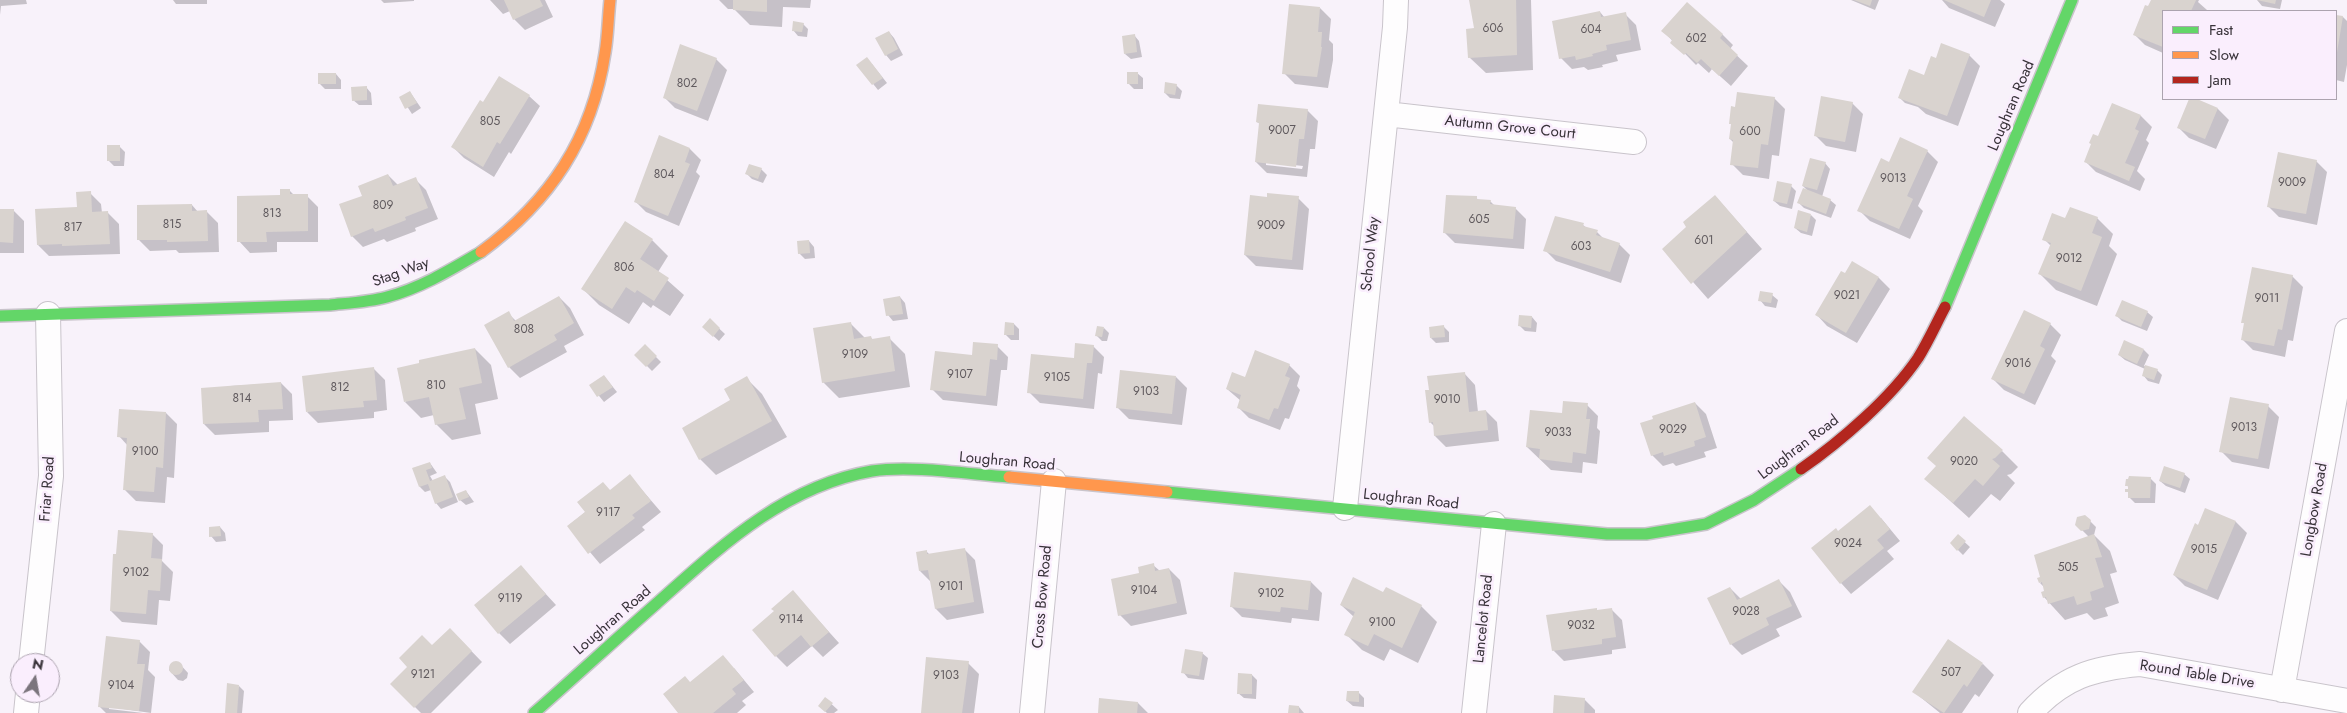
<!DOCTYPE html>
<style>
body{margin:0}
#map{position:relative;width:2347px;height:713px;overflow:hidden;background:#f8f2fa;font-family:Jost,sans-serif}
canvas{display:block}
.legend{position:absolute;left:2162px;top:10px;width:175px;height:90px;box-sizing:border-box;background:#faeefd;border:1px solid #aca3af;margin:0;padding:6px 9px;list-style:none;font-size:15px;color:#383239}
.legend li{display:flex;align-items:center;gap:10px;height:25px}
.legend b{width:25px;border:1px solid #aca3af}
.north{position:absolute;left:10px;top:653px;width:50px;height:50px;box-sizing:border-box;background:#faeefd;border:1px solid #aca3af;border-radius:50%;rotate:12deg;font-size:14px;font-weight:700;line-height:20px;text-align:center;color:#383239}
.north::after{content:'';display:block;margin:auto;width:18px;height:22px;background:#7b757d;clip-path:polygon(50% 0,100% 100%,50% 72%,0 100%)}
</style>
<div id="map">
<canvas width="2347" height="713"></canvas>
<ul class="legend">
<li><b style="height:6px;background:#63d668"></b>Fast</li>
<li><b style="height:6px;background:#ff974d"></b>Slow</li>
<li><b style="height:6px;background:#b3261e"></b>Jam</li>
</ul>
<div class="north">N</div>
</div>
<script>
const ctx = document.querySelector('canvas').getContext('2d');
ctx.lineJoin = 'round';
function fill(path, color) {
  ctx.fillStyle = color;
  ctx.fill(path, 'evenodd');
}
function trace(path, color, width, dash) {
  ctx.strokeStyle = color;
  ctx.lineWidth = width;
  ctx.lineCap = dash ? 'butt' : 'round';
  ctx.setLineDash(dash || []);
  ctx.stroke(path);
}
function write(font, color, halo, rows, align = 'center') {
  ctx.font = font + ' Jost,sans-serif';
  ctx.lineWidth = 5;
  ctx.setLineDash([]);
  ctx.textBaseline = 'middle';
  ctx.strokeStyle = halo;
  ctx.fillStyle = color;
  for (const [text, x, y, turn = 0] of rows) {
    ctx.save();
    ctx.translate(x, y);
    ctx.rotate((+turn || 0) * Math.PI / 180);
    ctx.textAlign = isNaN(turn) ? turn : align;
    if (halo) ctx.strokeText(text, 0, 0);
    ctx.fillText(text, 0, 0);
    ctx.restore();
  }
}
fill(new Path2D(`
 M0,0H26L27,4L1,6L0,15Z
 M173,0H207V4H176Z
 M381,0H414V1L384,3Z
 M490,0H545L553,17L525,30L514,19L510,11L503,14Z
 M719,0H811L810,8L783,7L782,27L750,25L734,9H728Z
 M1471,0H1531L1533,70L1486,73L1469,57L1475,29Z
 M1851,0H1879L1875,10Z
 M1942,0H2000L2005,4L1995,27L1949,8Z
 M2152,0H2199L2198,2L2207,10L2163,11V53L2145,45L2134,34Z
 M2257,0H2282L2280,9L2262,6Z
 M1320,8L1331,19L1329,40L1333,44V60L1328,88L1295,84L1284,73Z
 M1600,12L1605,18L1625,14L1636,25L1641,50L1616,55L1618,61L1602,65L1603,67L1588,70L1584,67L1572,69L1561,58Z
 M2336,16L2343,17L2347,21V65L2344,82L2336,80Z
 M803,24L808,29L807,37L798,36L793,30Z
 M1663,31L1722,34L1733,45L1730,49L1748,66L1731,86L1712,69L1709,73L1698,63L1696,65Z
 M889,32L894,38L903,55L891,61L886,55Z
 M1134,35L1139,41L1142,57L1131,59L1125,54Z
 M1969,55L1980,66L1958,126L1926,114L1918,107L1905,103L1900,98L1925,77L1936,60Z
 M716,59L727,70L708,121L675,108L664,97Z
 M872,64L887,83L878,90L858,65Z
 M1137,73L1143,78V89H1134L1129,84Z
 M336,74L341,80V89H325L320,84Z
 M1176,85L1182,91L1180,99L1170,98L1165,93Z
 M366,87L371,93L372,105H359L353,100Z
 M410,92L421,108L412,114L401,97Z
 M529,96L540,106L511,154L509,152L494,177L464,158L453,147L484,103Z
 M1774,98L1785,109L1779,156L1772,155L1769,179L1743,175L1732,164L1734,143L1730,139Z
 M2190,99L2218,109L2229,120L2216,149L2189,138L2178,127Z
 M1852,103L1863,114L1856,152L1826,146L1815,135Z
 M2113,104L2141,116L2152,127L2146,140L2149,143L2137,171L2145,179L2140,191L2096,172L2085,161L2099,138Z
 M1307,110L1318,121L1315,149H1310L1307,177L1267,173L1256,162L1260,124L1257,122ZM1266,162L1303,166L1302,169L1266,165Z
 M660,137L690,149L701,160L696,172L700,176L679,226L646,212L635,201Z
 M119,146L125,152L124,166H114L108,160Z
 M1927,151L1938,162L1918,206L1923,211L1910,239L1870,221L1859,210L1890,163Z
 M2316,161L2327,172L2317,225L2279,217L2268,206Z
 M1825,163L1830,169L1822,197L1830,200L1836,205L1831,218L1804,208L1799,203L1809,192L1803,186Z
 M761,169L767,175L763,183L752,179L747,174Z
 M388,175L398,185L415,179L426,190L438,219L415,228L416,231L387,242L384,239L363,247L352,236L364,196Z
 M1791,186L1796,191L1792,209L1780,206L1774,201Z
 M290,191L295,196H307L318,207V242H277V252L250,253L239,241L281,197Z
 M90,193L101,204L102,213H108L119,224L120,254L49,256L38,245L78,209Z
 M1715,196L1762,249L1708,299L1664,249L1688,227Z
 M1268,198H1298L1309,209L1303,270L1256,266L1245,255Z
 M1476,198L1479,200L1490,201L1495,206L1515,208L1526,219L1524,249L1455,243L1444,232Z
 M192,205L198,212H207L218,223L219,252L179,253L176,250L150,251L139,240Z
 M0,210H13L24,221V253H0Z
 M1811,215L1816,220L1812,236L1801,233L1795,228Z
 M2097,218L2113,234L2109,246L2117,254L2097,306L2056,290L2040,274L2051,246L2044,239L2066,219Z
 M1583,225L1588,229L1597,232L1604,239L1619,244L1630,255L1621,283L1556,261L1545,250Z
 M652,240L668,256L658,272L684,295L670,316L653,305L651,308L643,302L629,324L599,305L583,289Z
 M809,241L814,247L815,258L805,259L799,253Z
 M1853,263L1879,278L1890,289L1857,343L1827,326L1817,315Z
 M2292,276L2303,287L2293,341L2288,340L2285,357L2253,350L2242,339L2245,325L2243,322Z
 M1772,295L1778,300L1776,308L1765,306L1760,300Z
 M559,297L570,308L584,335L564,346L567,352L520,378L509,367L508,313L516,321Z
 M900,297L905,303L908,319L893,321L888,315Z
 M2147,312L2153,317L2147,331L2122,321L2116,315Z
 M1532,317L1537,323L1536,332L1525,331L1520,326Z
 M710,320L725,334L719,341L709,332Z
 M850,323L866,339L871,338L874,340L889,338L905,354L910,387L839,398L823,382Z
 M1014,324L1019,329V340H1011L1005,334Z
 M2050,324L2061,335L2051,356L2056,361L2035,405L2004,390L1993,379Z
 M1444,327L1449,332V342L1436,343L1431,338Z
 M1104,328L1109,333L1107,341H1102L1096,335Z
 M2125,342L2144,350L2149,355L2144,366L2157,370L2162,375L2159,384L2148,381L2143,375L2145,369L2125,360L2119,355Z
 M645,346L661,362L652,371L636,355Z
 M997,346L1008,357L1007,370H1001L997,406L943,400L932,389L973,357Z
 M1093,346L1104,357L1102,374L1098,373L1094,409L1040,403L1029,392Z
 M475,349L491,365L498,399L475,404L481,434L452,440L436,424L434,415L421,418L405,402Z
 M1289,365L1300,376L1297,386L1300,390L1289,419L1285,418L1280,430L1249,418L1238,407L1241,401L1227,389L1246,378Z
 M374,369L385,380L387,410L374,412V418L318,423L307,412Z
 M1464,373L1475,385L1478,412L1486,411L1497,422L1499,441L1446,447L1435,436V427L1430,422Z
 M604,376L617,392L604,402L591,386Z
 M1176,377L1187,388L1182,425L1129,419L1118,408Z
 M746,378L762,394L787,437L716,475L700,459Z
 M281,383L292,394L293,420L269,421V432L215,435L204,424L230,386Z
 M1695,403L1706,414L1717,448L1704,452L1706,457L1676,466L1673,463L1663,466L1652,455Z
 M1587,405L1598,416L1597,428L1600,431L1597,464L1583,462L1582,473L1551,470L1527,447L1563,415Z
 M2268,406L2279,417L2269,469L2232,462L2221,451Z
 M166,413L177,424L174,478L167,477L165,503L136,501L125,490L128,446L119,436Z
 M2002,451L2018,467L2011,474L2007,475L2015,483L2000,501L1991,494L1969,518L1926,479Z
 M430,463L437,473L430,476L433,481L445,477L450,482L458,502L441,509L436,503L431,490L425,492L420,487L414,469Z
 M2184,474L2190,479L2185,493L2166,486L2160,481Z
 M630,476L661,512L642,527L645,530L600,564L568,526Z
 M2150,478L2156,484L2155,503H2135L2129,497L2130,488L2126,485Z
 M466,491L474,502L466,505L460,500Z
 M2206,510L2236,522L2247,533L2218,600L2185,586L2174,575Z
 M1881,518L1900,541L1887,551L1894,559L1851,594L1841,583L1839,532Z
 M2090,521L2096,527L2094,535L2110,551L2117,572L2110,574L2119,603L2105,608L2108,616L2094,620L2087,613L2065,620L2044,597L2045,588L2040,583L2089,537L2077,525Z
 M220,527L225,533L226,541L216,542L211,536Z
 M152,534L163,545L162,561L173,572L170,601L159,600L157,625L122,622L111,611Z
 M1958,536L1970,547L1963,555L1951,543Z
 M964,549L975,560L984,613L947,620L936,609L931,582L920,571L926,551L930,555Z
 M1153,565L1160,571L1169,569L1180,580L1187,614L1131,626L1120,615L1141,574Z
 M521,567L556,605L510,644L499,633Z
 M1779,581L1790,592L1802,617L1776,629L1780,636L1742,655L1731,644L1730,588L1741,599Z
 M1311,582L1322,593L1319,621L1292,618L1291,623L1242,617L1231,606Z
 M1384,594L1421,606L1437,622L1418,663L1390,649L1384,661L1362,650L1346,634L1354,617L1341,605Z
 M803,603L839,643L823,657L812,646L787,667L776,656L775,611Z
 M1611,609L1622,620L1626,648L1612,650V654L1564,661L1553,650Z
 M450,629L482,662L431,713H421L392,684Z
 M139,641L150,652L148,670L155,677L151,713L109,707V709L143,713H106L99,706Z
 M1202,653L1208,658L1204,680L1188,678L1183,672Z
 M174,662L179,663L188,673L187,678L183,681L178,680L169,670L170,665Z
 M968,663L979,674L974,713H922Z
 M1983,664L1994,675L1979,697L1975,694L1962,713H1940L1914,692Z
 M734,668L754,692L742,701L746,705L737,713H680Z
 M1252,675L1257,680L1256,699L1244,698L1238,693Z
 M239,686L244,691L242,713H226Z
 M1359,693L1364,698V707L1353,706L1347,701Z
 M826,699L838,710L834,713H827L819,706Z
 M1584,699L1595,710V713H1554Z
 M1138,703L1148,713H1099Z
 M1299,707L1304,713H1289Z`), '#0003');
fill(new Path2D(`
 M504,0H540L543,6L513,20Z
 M733,0H767V12L733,10Z
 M1469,0H1516L1517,55L1468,58L1466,29L1474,28Z
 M1854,0H1872L1870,6Z
 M1944,0H1991L1984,17Z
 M2151,0H2196L2191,11H2163V47L2133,35L2145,5L2148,6Z
 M2257,0H2276L2275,4Z
 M1687,2L1723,34L1720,38L1738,55L1719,76L1701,59L1697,63L1686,53L1684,55L1670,43L1672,40L1661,31Z
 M1289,4L1320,7L1318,32H1322L1321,47H1322L1317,77L1282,74Z
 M1600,11L1601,17L1626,12L1631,40L1606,45L1607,50L1592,54L1593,56L1576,60L1575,56L1559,59L1552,21Z
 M2336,15L2343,16L2337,52H2336Z
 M793,21L804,23L802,32L792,31Z
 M889,31L898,49L885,56L875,38Z
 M1135,34L1137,52L1124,54L1122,36Z
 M1941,43L1970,54L1947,116L1898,98L1909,69L1924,75L1931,56L1936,58Z
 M680,44L717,58L697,111L663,98Z
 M867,57L883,78L872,85L856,65Z
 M1127,72H1138V84H1127Z
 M318,73H336V84H318Z
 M499,76L530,95L500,144L497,142L483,167L451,147L480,100L483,102Z
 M1165,82L1177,84L1175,95L1164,93Z
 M367,86V100L352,101L351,87Z
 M410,91L417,103L405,109L399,97Z
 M1737,92L1775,97L1768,145L1761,144L1758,168L1730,165L1733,140L1729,139L1731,124H1729L1731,106L1735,107Z
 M1821,96L1853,102L1845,142L1814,136Z
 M2189,99H2197L2218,108L2205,139L2177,128Z
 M2112,103L2141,115L2135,129L2139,131L2125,163L2135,167L2129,181L2084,162L2091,144L2089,143L2093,134L2098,136Z
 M1258,104L1308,109L1304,139H1299L1296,167L1255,162L1259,123L1256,122Z
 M659,135L690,148L685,162L690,164L668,216L634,202Z
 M1900,137L1928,150L1907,196L1913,199L1899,229L1857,211L1881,158L1889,162Z
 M107,145H120V161H107Z
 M2278,152L2317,160L2306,214L2267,207Z
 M1810,158L1826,162L1817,190L1802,186Z
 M749,164L762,168L758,179L745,174Z
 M388,174L393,186L416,177L428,208L405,217L406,220L375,232L373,228L351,237L339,204L362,196L358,186Z
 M1777,181L1792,184L1787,204L1773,201Z
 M1803,188L1831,199L1826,214L1797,203Z
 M280,189H290V194H308V231L266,232L267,242H237V196L280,195Z
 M91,191L92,212L108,211L110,244L62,246V244L37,245L35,209L77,207L76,192Z
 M1267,193L1299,196L1292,260L1244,255L1250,195L1267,197Z
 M1446,195L1477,196V199L1491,200L1490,204L1516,207L1513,239L1443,233Z
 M1715,195L1747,232L1691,284L1662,249L1686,227L1683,222Z
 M192,204V211L207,210L208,241L167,242V240H137V205Z
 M2070,207L2098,217L2092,233L2102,237L2081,291L2038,274L2051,243L2042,240L2052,213L2065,218Z
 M0,209H14L13,243L0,242Z
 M1798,210L1811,214L1807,232L1794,228Z
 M1555,216L1584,223L1583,226L1598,230L1596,235L1620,243L1610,272L1543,251Z
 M625,221L653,239L640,259L669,278L654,301L637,290L635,293L626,287L612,309L581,289Z
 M809,240L810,253L798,254L797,241Z
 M1852,261L1879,277L1846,333L1815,315L1841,271L1845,273Z
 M2252,267L2293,275L2282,330L2278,329L2274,346L2241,340L2244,323H2241Z
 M1760,291L1773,293L1771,303L1758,301Z
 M559,296L574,323L554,335L557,340L508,368L484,325L509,311L514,321Z
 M900,296L903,314L886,316L883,299Z
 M2122,300L2148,311L2141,327L2115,316Z
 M2024,310L2051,323L2040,346L2045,349L2024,394L1991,379Z
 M1519,315L1532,316L1531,328L1518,326Z
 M710,318L720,328L713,337L702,327Z
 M851,322L854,339L871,336L872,339L890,336L895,371L822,383L813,328Z
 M1005,322L1014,323V335H1004Z
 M1444,325L1445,337L1430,338L1429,327Z
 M1097,326L1104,327L1102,337L1095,336Z
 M2124,340L2144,349L2137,364L2118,355Z
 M973,342L998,344L997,360L990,359L986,396L930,390L935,351L972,355Z
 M1075,343L1094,345L1092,363H1087L1083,399L1027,393L1031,354L1074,358Z
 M645,344L657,356L646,367L634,355Z
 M475,348L482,383L459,388L466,419L435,425L429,397L404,402L397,368L419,363V360Z
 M1255,350L1290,364L1285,376L1290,378L1278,409L1274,408L1269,420L1237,408L1241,395L1226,389L1232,372L1245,377Z
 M2145,365L2158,369L2154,380L2142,376Z
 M374,367L377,400L363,401L364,407L306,412L302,376Z
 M1120,370L1176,376L1172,414L1116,408Z
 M1465,372L1469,412L1486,410L1488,430L1434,436L1433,422L1429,423L1425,390H1429L1427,376Z
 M604,375L613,387L597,397L589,385Z
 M747,376L772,421L699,460L682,428L730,400L724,389Z
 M281,382L283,409L258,410L259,422L203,424L201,388Z
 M2230,397L2269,404L2258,459L2219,452Z
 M1563,401L1588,403L1586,419H1590L1586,454L1573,452L1572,463L1539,459L1540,449L1526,447L1530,410L1562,413Z
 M1695,402L1706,437L1694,441L1695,446L1664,456L1663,452L1651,456L1640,423L1653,419L1652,416Z
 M119,409L166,412L163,468L156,467L154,492L123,490L127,438L117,437Z
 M1964,416L2003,450L1995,458L1992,459L2000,466L1983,486L1975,479L1953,503L1924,479L1936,466L1927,458Z
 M430,462L432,468L426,470L430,481L445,475L453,497L435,504L428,484L419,487L412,468Z
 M2164,466L2185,473L2180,488L2159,481Z
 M630,474L651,501L632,515L635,518L588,554L567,526L585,512L577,502L603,482L610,490Z
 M2129,476L2151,477L2150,498H2128V492H2125V489H2128V486H2125L2126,479H2128Z
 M466,490L469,497L459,501L456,494Z
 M1870,505L1890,529L1877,540L1884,548L1840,584L1811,548L1836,528L1838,531Z
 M2205,508L2236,521L2207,590L2173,575L2195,523L2198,525Z
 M2085,515L2091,520L2089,529L2081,531L2075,525L2077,517Z
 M220,526L221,536L209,537V527Z
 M118,530L153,533L151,558L162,559L160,591L148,590L146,614L110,611L113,554H116Z
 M1958,534L1966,541L1957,551L1950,543Z
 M2094,534L2102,557L2095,558L2104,587L2090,592L2092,600L2077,605L2074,596L2048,604L2046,597L2043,598L2041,592L2044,591L2042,582L2039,583L2037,578L2040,577L2034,555Z
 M965,548L974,602L935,609L928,570L919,571L916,552L927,550V554Z
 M1154,563L1155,571L1169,568L1177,603L1118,616L1111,579L1139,573L1138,567Z
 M521,565L546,594L498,634L474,605Z
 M1234,572L1311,581L1308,610L1281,607L1280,612L1230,607Z
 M1353,577L1383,592L1386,587L1422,605L1402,648L1374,634L1368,646L1344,635L1355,612L1340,605Z
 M1779,579L1792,606L1766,618L1769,625L1730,645L1707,598L1730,587L1737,600Z
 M793,590L829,632L811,647L801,635L775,657L752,630L774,611L771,609Z
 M1597,608V610L1612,608L1616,637L1602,639V644L1552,651L1546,615Z
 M450,628L472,651L414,708L390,684L407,667L399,658L422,635L432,645Z
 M106,636L140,640L137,664H145L139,711L98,707Z
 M1948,639L1983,663L1967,687L1964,684L1944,713L1912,692Z
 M1185,649L1203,652L1199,676L1181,673Z
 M723,655L744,680L732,689L736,694L713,713H678L663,694L685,676L690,682Z
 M926,657L969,661L962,713H921Z
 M169 668a7 7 0 1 1 14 0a7 7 0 1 1-14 0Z
 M1238,673L1252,674V694H1237Z
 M227,683L239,685L237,713H225Z
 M1347,691H1359V702L1346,701Z
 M1554,695L1585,698L1584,713H1553Z
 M825,697L833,703L825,712L818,706Z
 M1099,698L1138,702L1137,713H1098Z
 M1289,705L1299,706V713H1288Z`), '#d9d3cf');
const street = new Path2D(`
 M1386,114L1634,142
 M1345,508L1395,27L1396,0
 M31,663L51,476L48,314
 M2282,690L2347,331
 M26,713L28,693
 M1032,713L1054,481
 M1474,713L1494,524
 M2030,713C2063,677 2093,668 2140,664L2347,701`);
const fast = new Path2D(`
 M1945,307L2072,0
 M0,316L330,305C349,303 369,302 387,297C421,288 452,269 481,252
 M1167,492L1607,534H1646L1706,524L1754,500L1801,469
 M534,713C575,677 615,640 656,604C720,547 784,486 872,471C912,465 968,474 1009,477`);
const slow = new Path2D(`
 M481,252C550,201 592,139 605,53C608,36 608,18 610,0
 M1009,477L1167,492`);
const jam = new Path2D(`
 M1801,469C1840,442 1891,398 1918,358C1928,342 1936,324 1945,307`);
trace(street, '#c9c4cb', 26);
trace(fast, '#c9c4cb', 14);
trace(slow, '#c9c4cb', 14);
trace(jam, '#c9c4cb', 14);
trace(street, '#fefdfe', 24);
trace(fast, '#63d668', 11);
trace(slow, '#ff974d', 11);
trace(jam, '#b3261e', 11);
write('12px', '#605a5e', null, [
 ["606",1493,29],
 ["604",1591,30],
 ["602",1696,39],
 ["802",687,84],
 ["805",490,122],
 ["9007",1282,131],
 ["600",1750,132],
 ["804",664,175],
 ["9013",1893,179],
 ["9009",2292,183],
 ["809",383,206],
 ["813",272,214],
 ["605",1479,220],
 ["815",172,225],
 ["9009",1271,226],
 ["817",73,228],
 ["601",1704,241],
 ["603",1581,247],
 ["9012",2069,259],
 ["806",624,268],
 ["9021",1847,296],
 ["9011",2267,299],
 ["808",524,330],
 ["9109",855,355],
 ["9016",2018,364],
 ["9107",960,375],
 ["9105",1057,378],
 ["810",436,386],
 ["812",340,388],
 ["9103",1146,392],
 ["814",242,399],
 ["9010",1447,400],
 ["9013",2244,428],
 ["9029",1673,430],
 ["9033",1558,433],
 ["9100",145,452],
 ["9020",1964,462],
 ["9117",608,513],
 ["9024",1848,544],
 ["9015",2204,550],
 ["505",2068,568],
 ["9102",136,573],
 ["9101",951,587],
 ["9104",1144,591],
 ["9102",1271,594],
 ["9119",510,599],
 ["9028",1746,612],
 ["9114",791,620],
 ["9100",1382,623],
 ["9032",1581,626],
 ["507",1951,673],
 ["9121",423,675],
 ["9103",946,676],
 ["9104",121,686]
]);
write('15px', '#383239', '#faeefd', [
 ["Loughran Road",2012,106,-67],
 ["Autumn Grove Court",1510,128,6],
 ["School Way",1371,254,-84],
 ["Stag Way",401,273,-20],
 ["Loughran Road",1799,448,-37],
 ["Loughran Road",1007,462,5],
 ["Friar Road",48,489,-86],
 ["Loughran Road",1411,500,6],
 ["Longbow Road",2315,510,-80],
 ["Cross Bow Road",1043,597,-85],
 ["Lancelot Road",1484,619,-84],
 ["Loughran Road",613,621,-41],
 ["Round Table Drive",2197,675,9]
]);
</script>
